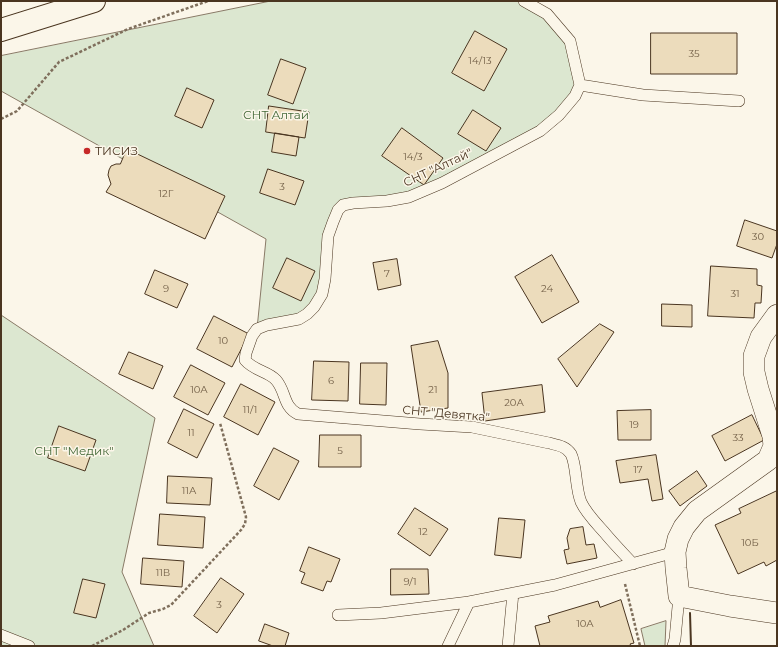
<!DOCTYPE html>
<meta charset="utf-8">
<style>
body{margin:0}
#map{position:relative;width:778px;height:647px;overflow:hidden;background:#fbf6e9;font-family:Montserrat,sans-serif}
canvas{display:block}
.frame{position:absolute;inset:0;border:2px solid #4a3520;pointer-events:none}
</style>
<div id="map">
<canvas width="778" height="647"></canvas>
<div class="frame"></div>
</div>
<script>
const ctx = document.querySelector('canvas').getContext('2d');
ctx.lineJoin = 'round';
function fill(path, color) {
  ctx.fillStyle = color;
  ctx.fill(path, 'evenodd');
}
function trace(path, color, width, dash) {
  ctx.strokeStyle = color;
  ctx.lineWidth = width;
  ctx.lineCap = dash ? 'butt' : 'round';
  ctx.setLineDash(dash || []);
  ctx.stroke(path);
}
function write(font, color, halo, rows, align = 'center') {
  ctx.font = font + ' Montserrat,sans-serif';
  ctx.lineWidth = 3;
  ctx.setLineDash([]);
  ctx.textBaseline = 'middle';
  ctx.strokeStyle = halo;
  ctx.fillStyle = color;
  for (const [text, x, y, turn = 0] of rows) {
    ctx.save();
    ctx.translate(x, y);
    ctx.rotate((+turn || 0) * Math.PI / 180);
    ctx.textAlign = isNaN(turn) ? turn : align;
    if (halo) ctx.strokeText(text, 0, 0);
    ctx.fillText(text, 0, 0);
    ctx.restore();
  }
}
const green = new Path2D(`
 M271,1H524L529,3L570,41L580,85L559,115L442,183L338,210L325,279L307,314L257,329L266,239L1,91V56Z
 M1,315L155,418L122,572L154,646H1Z
 M666,621L665,646H645L641,629Z`);
fill(green, '#dce7d0');
trace(green, '#887966', 1);
const building = new Path2D(`
 M475,31L507,49L484,91L452,73Z
 M651,33H737V74H651Z
 M281,59L306,68L293,104L268,95Z
 M187,88L214,100L202,128L175,116Z
 M269,106L309,112L305,138L266,132Z
 M473,110L501,128L486,151L458,134Z
 M402,128L443,158L424,185L382,156Z
 M275,133L299,137L296,156L272,152Z
 M127,149L225,196L205,239L106,192L111,184L108,175L109,170L111,166L116,164H120Z
 M268,169L304,181L295,205L260,193Z
 M745,220L777,231V244L772,258L737,246Z
 M552,255L579,302L542,323L515,277Z
 M287,258L315,271L301,301L273,288Z
 M397,259L401,285L378,290L373,263Z
 M711,266L757,269V285L762,286L761,303H755L754,318L708,316Z
 M155,270L188,284L177,308L145,294Z
 M662,304L692,305V327L662,326Z
 M214,316L249,334L232,367L197,349Z
 M600,324L614,332L577,387L558,359Z
 M438,341L448,373V408L421,412L411,346Z
 M129,352L163,366L153,389L119,374Z
 M314,361L349,362L348,401L312,400Z
 M361,363H387L386,405L360,404Z
 M191,365L225,383L208,415L174,397Z
 M241,384L275,402L258,435L224,417Z
 M542,385L545,412L485,421L482,393Z
 M184,409L214,424L197,458L168,443Z
 M651,410V440H618L617,411Z
 M752,415L764,440L725,461L712,436Z
 M59,426L96,440L85,471L48,458Z
 M320,435H361V467H319Z
 M274,448L299,461L279,500L254,486Z
 M656,455L663,499L652,501L648,479L620,483L616,461Z
 M697,471L707,486L680,506L669,491Z
 M168,476L212,478L210,505L167,503Z
 M777,491V560L766,566L764,562L738,574L715,525L741,513L739,509Z
 M415,508L448,529L430,556L398,534Z
 M160,514L205,517L203,548L158,545Z
 M499,518L525,520L521,558L495,555Z
 M583,527L586,545L594,544L597,558L567,564L564,550L569,549L567,538L570,529Z
 M309,547L340,559L331,582L327,581L323,591L301,583L305,573L300,571Z
 M143,558L184,561L182,587L141,584Z
 M391,569H428L429,594L391,595Z
 M221,578L244,594L217,633L194,616Z
 M83,579L105,584L96,618L74,613Z
 M621,600L634,643L630,644L631,646H540L535,626L550,622L548,616L598,601L600,607Z
 M265,624L289,633L285,646H273L259,641Z`);
fill(building, '#ecdcbc');
trace(building, '#4a3520', 1);
const lane = new Path2D(`
 M524,1L547,14L570,41L580,85L575,96L559,115L540,131L442,183L409,197L387,201L353,203L343,205L338,210L333,222L328,236L325,279L322,294L314,307L307,314L299,319L267,325L257,329L252,336L246,353L245,360C254,371 268,371 276,380C286,391 283,407 298,414L420,424L472,427L549,443C557,445 566,446 571,454C577,466 575,487 581,502C586,513 596,523 604,532C613,543 623,553 633,564
 M580,85L643,95L739,101
 M338,615L381,613L469,602L555,585L675,552
 M1,635L29,646
 M448,646L469,602
 M508,646L513,593
 M673,646L675,639L679,596`);
const street = new Path2D(`
 M777,315L761,337L754,356V372L758,389L773,436L774,446L768,460L697,511L684,527L678,539L675,552L676,568L679,596L730,606L777,613`);
const highway = new Path2D(`
 M1,30L94,1`);
trace(lane, '#4a3520', 12);
trace(street, '#4a3520', 22);
trace(highway, '#4a3520', 24);
trace(new Path2D(`
 M1,119L17,111L59,62L128,29L208,1
 M625,584L640,646
 M92,646L123,630L149,613L163,609L171,605L241,530L245,524L246,517L220,423`), '#7f6f5c', 2.5, [3, 2]);
trace(lane, '#fbf6e9', 11);
trace(street, '#fbf6e9', 21);
trace(highway, '#fbf6e9', 22);
trace(new Path2D(`
 M690,613L691,646`), '#4a3520', 2);
for (const [x, y, r, color] of [
 [87,151,4,"#c62828"]
]) {
  const dot = new Path2D();
  dot.arc(x, y, r, 0, 2 * Math.PI);
  ctx.fillStyle = color;
  ctx.fill(dot);
  trace(dot, '#fbf6e9', 1.5);
}
write('10px', '#725f47', null, [
 ["35",694,54],
 ["14/13",480,61],
 ["14/3",413,157],
 ["3",282,187],
 ["12Г",166,194],
 ["30",758,237],
 ["7",387,274],
 ["9",166,289],
 ["24",547,289],
 ["31",735,294],
 ["10",223,341],
 ["6",331,381],
 ["10А",199,390],
 ["21",433,390],
 ["20А",514,403],
 ["11/1",250,410],
 ["19",634,425],
 ["11",191,433],
 ["33",738,438],
 ["5",340,451],
 ["17",638,470],
 ["11А",189,491],
 ["12",423,532],
 ["10Б",750,543],
 ["11В",163,573],
 ["9/1",410,582],
 ["3",219,605],
 ["10А",585,624]
]);
write('12px', '#436837', '#fbf6e9', [
 ["СНТ Алтай",276,115],
 ["СНТ \"Медик\"",74,451]
]);
write('12px', '#4a3520', '#fbf6e9', [
 ["ТИСИЗ",95,151]
], 'left');
write('12px', '#4a3520', '#fbf6e9', [
 ["СНТ \"Алтай\"",438,168,-25],
 ["СНТ \"Девятка\"",446,414,5]
]);
</script>
